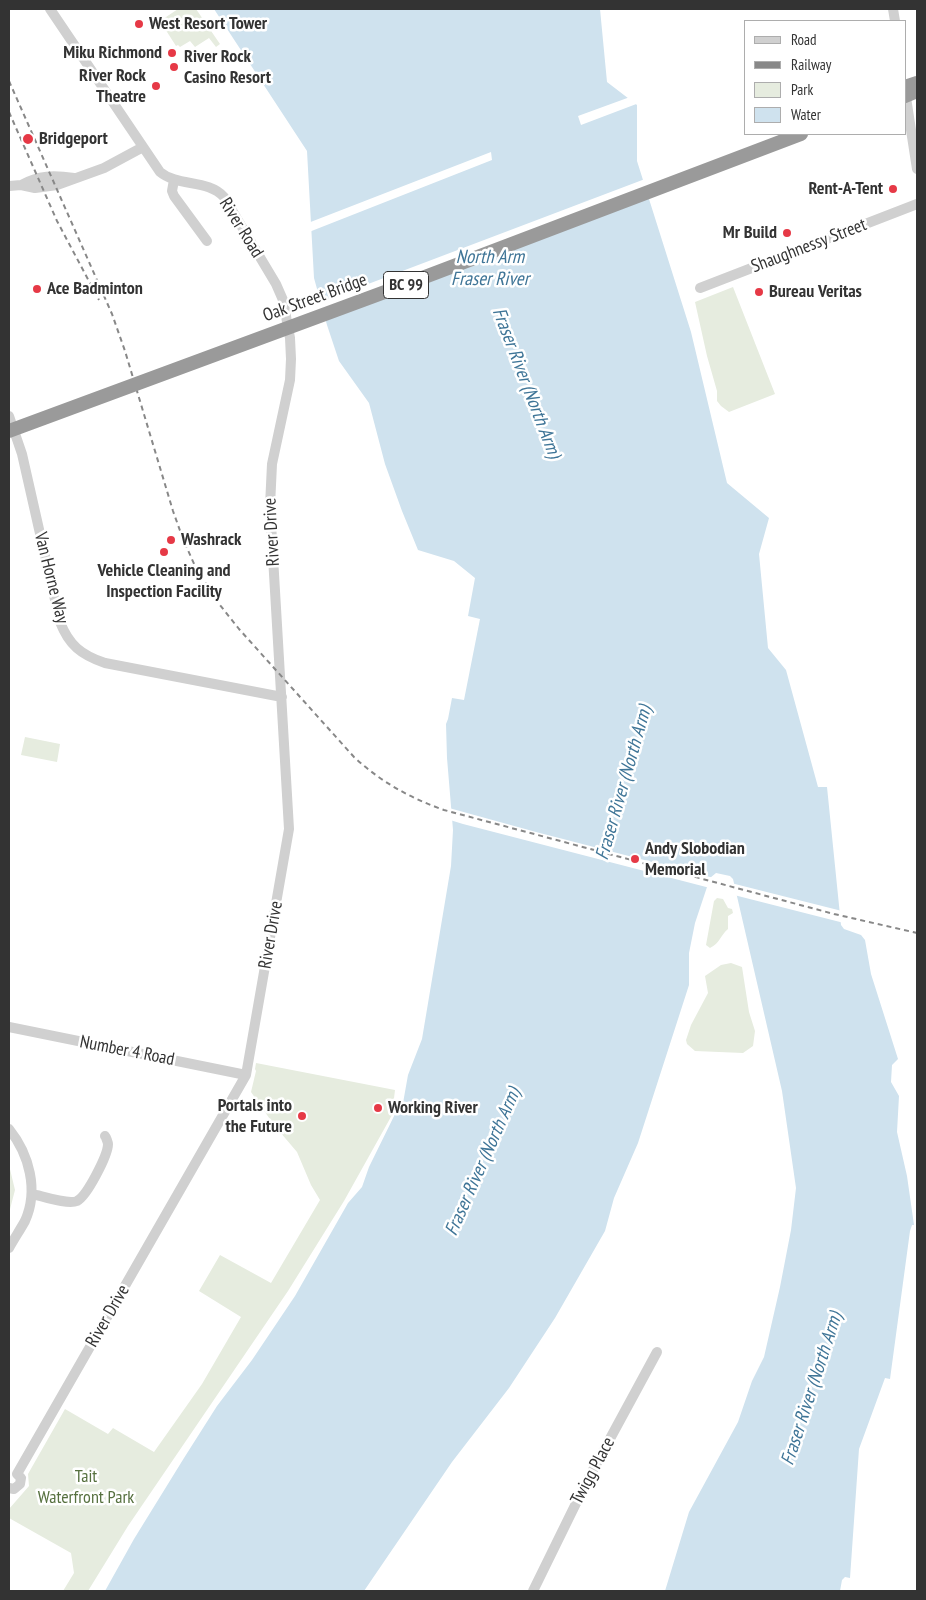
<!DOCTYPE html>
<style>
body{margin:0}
#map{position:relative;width:926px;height:1600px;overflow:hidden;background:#fff;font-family:"PT Sans Narrow",sans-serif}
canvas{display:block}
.frame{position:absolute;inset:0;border:10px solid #333;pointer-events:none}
.legend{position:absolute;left:744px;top:20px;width:162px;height:115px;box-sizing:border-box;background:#fff;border:1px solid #adadad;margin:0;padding:6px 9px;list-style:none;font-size:15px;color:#333}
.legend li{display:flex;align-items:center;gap:10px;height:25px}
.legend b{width:25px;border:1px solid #adadad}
</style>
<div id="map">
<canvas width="926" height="1600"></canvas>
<div class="frame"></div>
<ul class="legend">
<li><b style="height:6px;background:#d0d0d0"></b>Road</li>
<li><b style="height:6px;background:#888"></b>Railway</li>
<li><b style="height:14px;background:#e6ecdf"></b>Park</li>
<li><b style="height:14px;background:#cfe2ee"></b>Water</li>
</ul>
</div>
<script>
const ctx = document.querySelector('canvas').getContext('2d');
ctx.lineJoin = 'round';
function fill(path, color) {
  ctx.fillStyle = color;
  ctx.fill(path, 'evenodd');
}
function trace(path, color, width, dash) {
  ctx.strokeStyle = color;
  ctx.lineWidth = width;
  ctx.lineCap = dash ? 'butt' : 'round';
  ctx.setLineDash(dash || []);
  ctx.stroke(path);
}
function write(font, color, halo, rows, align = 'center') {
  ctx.font = font + ' "PT Sans Narrow",sans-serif';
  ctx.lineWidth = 5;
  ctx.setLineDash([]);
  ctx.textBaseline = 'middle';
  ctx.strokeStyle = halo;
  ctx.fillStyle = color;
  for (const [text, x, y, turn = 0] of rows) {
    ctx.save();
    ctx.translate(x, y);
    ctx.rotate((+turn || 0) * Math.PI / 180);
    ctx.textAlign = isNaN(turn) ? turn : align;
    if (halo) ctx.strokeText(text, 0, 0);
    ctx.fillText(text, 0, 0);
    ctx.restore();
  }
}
fill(new Path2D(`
 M178,9H196L220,44L216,47L209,38L195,47L190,41L180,47L178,45L176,46L160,21Z
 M733,287L775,394L729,412L721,406L717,401V391L707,356L695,302Z
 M25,737L60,744L57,762L21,755Z
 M717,898L723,899L728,908L732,909L733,913L728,916V929C720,936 720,943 710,948L706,945L714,901Z
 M731,963L742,967L749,1012L755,1031L753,1046L743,1053L695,1051L687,1044L686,1040L691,1025L708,993L705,976L721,965Z
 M256,1063L395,1090L392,1115L344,1201L288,1291L128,1526L88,1591H63L74,1573L71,1553L9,1518V1509L29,1486L28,1474L65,1409L108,1434L113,1428L154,1452L202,1384L241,1317L199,1291L220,1255L271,1283L320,1200L311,1185L297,1152L274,1125L251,1092L256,1071L255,1069Z
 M9,1165L15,1190L9,1213Z`), '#e6ecdf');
fill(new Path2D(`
 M214,9H600L607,82L637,105V161L691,332L727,483L769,518L759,554L768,648L786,670L818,787H827L841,925L844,929L861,935L865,940L871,974L898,1059L892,1065L891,1082L899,1096L897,1132L907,1176L914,1225H912L910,1231L890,1379L885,1378L859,1449L850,1578L845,1577L842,1580L840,1591H665L689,1512L738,1422L752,1381L764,1357L780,1287L791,1230L796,1188L782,1091L733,879L730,876L716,873L710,878L695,923L689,953V985L638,1143L614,1198L605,1231L555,1318L509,1388L452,1462L364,1591H105L134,1539L184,1458L217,1406L252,1360L295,1296L348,1203L362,1187L369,1167L398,1108L403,1103L408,1075L422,1039L451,866L453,830L447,758L446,724L448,719L452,698L464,700L480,619L468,616L475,578L454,561L418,550L402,511L385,464L369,403L339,361L327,325L314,278L307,151Z`), '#cfe2ee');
fill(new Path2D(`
 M630,97L639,103L581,125L578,116Z
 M491,152L492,160L309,232L308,223Z
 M645,179L651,197L323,321L318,303Z
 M449,808L536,832L714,878L710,888L463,824L450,820Z
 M731,883L842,911L844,923L734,895Z`), '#fff');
trace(new Path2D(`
 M893,9L895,21
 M905,91L917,169
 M174,180L172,191L174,196L207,241
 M21,185C39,175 54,175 74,178
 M9,186L21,185L35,188L57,185L104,168L143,147
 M700,288L917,204
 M9,416L22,454L60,622C69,645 81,655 105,663L282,697
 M9,1027L246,1075
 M9,1129C29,1154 39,1190 25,1221C20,1230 14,1239 9,1248
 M32,1194C42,1196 68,1205 77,1201C87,1196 108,1155 108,1144C108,1143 106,1137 105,1136
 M17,1474L246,1075L289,829L270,506L272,464L290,380L291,359L290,338L283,300L276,284L224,197C208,179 178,187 160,172L50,9
 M9,1488L14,1489L20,1484L21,1478L17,1474
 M533,1591L586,1483L657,1352`), '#d0d0d0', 10);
trace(new Path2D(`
 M905,87L917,83`), '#9a9a9a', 14);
trace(new Path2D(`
 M9,81L112,314L125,351L173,511L183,539L195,566L216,600L239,629L354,757C381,782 410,798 444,810L834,914L917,933
 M9,112L57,221L99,300`), '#888', 2, [5, 4]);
trace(new Path2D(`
 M905,96L917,91
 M9,431L401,286L801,134`), '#9a9a9a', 14);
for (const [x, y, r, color] of [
 [139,24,5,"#e63946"],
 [172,53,5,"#e63946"],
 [174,67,5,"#e63946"],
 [156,86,5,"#e63946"],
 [28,139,6,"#e63946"],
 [893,189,5,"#e63946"],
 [787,233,5,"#e63946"],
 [37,289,5,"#e63946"],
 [759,292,5,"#e63946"],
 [171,540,5,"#e63946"],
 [164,552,5,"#e63946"],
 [635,859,5,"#e63946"],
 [378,1108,5,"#e63946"],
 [302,1116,5,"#e63946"]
]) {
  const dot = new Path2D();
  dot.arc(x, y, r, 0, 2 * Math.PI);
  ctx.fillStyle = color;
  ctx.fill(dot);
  trace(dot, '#fff', 2);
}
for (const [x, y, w] of [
 [406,285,45]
]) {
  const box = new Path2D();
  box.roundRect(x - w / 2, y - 13.5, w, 27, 4);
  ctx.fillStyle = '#fff';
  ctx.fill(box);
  trace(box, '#333', 1);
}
write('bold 16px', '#333', null, [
 ["BC 99",406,285]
]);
write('bold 18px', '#333', '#fff', [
 ["West Resort Tower",149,24],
 ["Miku Richmond",162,53,"right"],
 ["River Rock",184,57],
 ["Casino Resort",184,78],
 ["River Rock",146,76,"right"],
 ["Theatre",146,97,"right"],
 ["Bridgeport",39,139],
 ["Rent-A-Tent",883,189,"right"],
 ["Mr Build",777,233,"right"],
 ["Ace Badminton",47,289],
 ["Bureau Veritas",769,292],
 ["Washrack",181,540],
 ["Vehicle Cleaning and",164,571,"center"],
 ["Inspection Facility",164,592,"center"],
 ["Andy Slobodian",645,849],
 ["Memorial",645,870],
 ["Portals into",292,1106,"right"],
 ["the Future",292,1127,"right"],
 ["Working River",388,1108]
], 'left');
write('18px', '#333', '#fff', [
 ["River Road",241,228,58],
 ["Shaughnessy Street",809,246,-21],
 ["Oak Street Bridge",315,298,-20],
 ["River Drive",272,532,-93],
 ["Van Horne Way",51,578,76],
 ["River Drive",271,935,-80],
 ["Number 4 Road",127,1051,11],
 ["River Drive",108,1316,-60],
 ["Twigg Place",593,1471,-62]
]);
write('18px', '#56703f', '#fff', [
 ["Tait",86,1477],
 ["Waterfront Park",86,1498]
]);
write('italic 19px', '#3f7597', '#fff', [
 ["North Arm",490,258],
 ["Fraser River",490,280],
 ["Fraser River (North Arm)",526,383,69],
 ["Fraser River (North Arm)",624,783,-74],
 ["Fraser River (North Arm)",483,1162,-66],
 ["Fraser River (North Arm)",812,1389,-72]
]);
</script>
